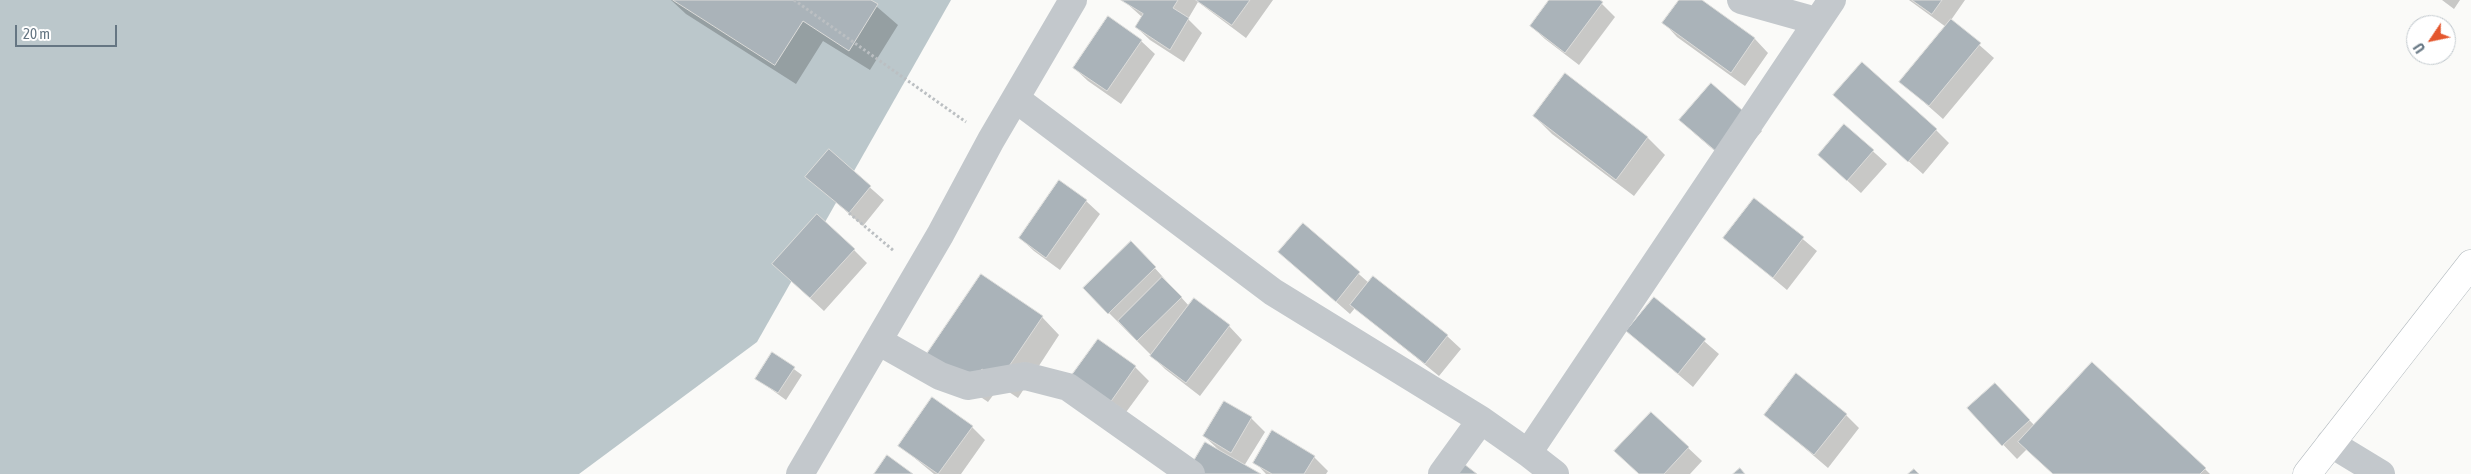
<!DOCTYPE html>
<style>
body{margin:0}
#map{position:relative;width:2471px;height:474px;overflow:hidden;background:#fafaf8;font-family:"Asap Condensed",sans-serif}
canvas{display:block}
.north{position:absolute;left:2406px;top:15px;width:50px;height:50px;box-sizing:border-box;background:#fff;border:1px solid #c1c8cd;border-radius:50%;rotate:236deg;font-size:14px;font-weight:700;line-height:20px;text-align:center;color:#657683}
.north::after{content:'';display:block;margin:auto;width:18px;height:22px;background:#e4572e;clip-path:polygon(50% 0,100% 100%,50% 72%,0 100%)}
.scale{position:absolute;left:15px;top:25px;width:102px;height:22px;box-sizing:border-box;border:2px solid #657683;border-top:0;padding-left:6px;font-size:15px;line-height:18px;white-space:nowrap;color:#657683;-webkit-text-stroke:4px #fff;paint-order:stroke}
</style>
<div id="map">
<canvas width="2471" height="474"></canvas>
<div class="north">U</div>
<div class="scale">20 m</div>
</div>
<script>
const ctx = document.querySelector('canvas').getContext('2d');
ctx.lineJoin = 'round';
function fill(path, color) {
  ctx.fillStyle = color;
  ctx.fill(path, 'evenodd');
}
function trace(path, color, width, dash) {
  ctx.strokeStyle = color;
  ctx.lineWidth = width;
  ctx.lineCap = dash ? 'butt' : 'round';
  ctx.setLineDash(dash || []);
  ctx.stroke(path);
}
fill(new Path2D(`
 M0,0H951L757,342L579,474H0Z`), '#bbc7cb');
fill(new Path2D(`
 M671,0H869L898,25L870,70L823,41L796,84L686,14Z
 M1123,0H1273L1246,38L1198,2L1188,19L1202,33L1184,62L1150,40L1136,27L1142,17Z
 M1551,0H1598L1615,17L1579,65L1545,39L1531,26Z
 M1681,0H1700L1755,39L1768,53L1745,86L1677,37L1664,23Z
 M1909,0H1965L1951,20L1994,58L1943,119L1901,82L1946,27Z
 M2442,0H2460L2454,9Z
 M1141,41L1155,54L1121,104L1088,81L1074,68Z
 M1565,75L1648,138L1665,155L1634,196L1552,134L1534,116Z
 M1834,95L1936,130L1949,143L1923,174Z
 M1749,118L1762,131L1732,166L1694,133Z
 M1845,126L1887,164L1861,193L1819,155Z
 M829,151L884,200L863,226L807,177Z
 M1755,199L1817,251L1787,290L1725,238Z
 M1086,201L1100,214L1060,270L1034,251L1020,238Z
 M1303,225L1369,283L1447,336L1461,349L1439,376L1355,308L1350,314L1279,252Z
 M854,250L867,263L824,311L787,277Z
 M1144,256L1189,306L1229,326L1242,340L1200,396L1165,369L1084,288Z
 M1654,298L1719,354L1693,387L1627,331Z
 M1042,317L1059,335L1018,398L1000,386L988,402L945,373Z
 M1099,341L1135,367L1149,381L1121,419L1085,392Z
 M773,354L802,375L786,400L757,379Z
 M2008,398L2035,426L2205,469L2210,474H2053L2027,449L2017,459L1969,409Z
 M1224,402L1251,418L1265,432L1244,466L1258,474H1196L1191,469L1205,444L1221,452L1204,436Z
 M1651,413L1702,461L1690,474H1640Z
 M1766,415H1846L1859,428L1828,468Z
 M972,427L985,440L961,474H934L900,446Z
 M1314,457L1328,471L1326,474H1266L1255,462Z`), '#0003');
const building = new Path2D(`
 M673,0H871L878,4L849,51L803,21L775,65Z
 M1121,0H1178L1173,8L1189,18L1170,50L1135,27L1143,14Z
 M1196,0H1250L1232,25Z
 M1549,0H1600L1603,2L1565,53L1530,26Z
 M1679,0H1702L1755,38L1731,73L1662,23Z
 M1912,0H1942L1932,14Z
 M1108,16L1142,40L1107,91L1073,68Z
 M1951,19L1981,43L1929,106L1899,82Z
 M1862,62L1937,129L1908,162L1833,95Z
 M1565,73L1648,137L1616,180L1533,116Z
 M1711,83L1750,117L1718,153L1679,120Z
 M1844,124L1874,150L1847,181L1818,155Z
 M829,149L871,186L849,213L805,177Z
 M1059,180L1087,200L1046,258L1019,238Z
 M1754,198L1804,237L1773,278L1723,238Z
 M817,214L855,249L810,298L772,264Z
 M1303,223L1360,272L1336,302L1278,252Z
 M1131,241L1156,267L1108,314L1083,288Z
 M981,274L1043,316L999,381L982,369L970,385L926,355Z
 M1373,276L1448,335L1425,364L1350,305Z
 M1162,277L1182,297L1137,341L1118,321Z
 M1654,297L1706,339L1678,374L1626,331Z
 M1194,298L1230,325L1186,383L1150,356Z
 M1098,339L1136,366L1107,407L1069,379Z
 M772,352L795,367L778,393L755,379Z
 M2092,362L2206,468L2200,474H2053L2018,442Z
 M1796,373L1847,414L1814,455L1764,415Z
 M1995,383L2030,420L2002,446L1967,408Z
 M932,397L973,426L938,474L898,446Z
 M1224,401L1252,417L1231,453L1203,436Z
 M1651,412L1689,447L1664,474H1639L1614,451Z
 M1272,430L1315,456L1304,474H1272L1253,463Z
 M1205,442L1261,474H1197L1189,469Z
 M887,455L913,474H874Z
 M1464,464L1477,474H1456Z
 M1740,468L1745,474H1733Z
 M1914,469L1919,474H1908Z`);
fill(building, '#aab3b9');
trace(building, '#dcdcda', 1);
const secondary = new Path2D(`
 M2307,474L2471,264`);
trace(secondary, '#b3babf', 29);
trace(new Path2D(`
 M794,0L966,122
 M849,213L894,251`), '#bbbfc2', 3, [2.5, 2.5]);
trace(new Path2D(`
 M1741,0L1816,21
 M1016,99L1273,292L1481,420L1528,453L1832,0
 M878,341L940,376L968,386L1025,376L1068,387L1191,474
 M2330,443L2381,474
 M1528,453L1555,474
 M800,474L940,235L991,140L1073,0
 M1442,474L1481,420`), '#c3c8cc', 28);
trace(secondary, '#fff', 28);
</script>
